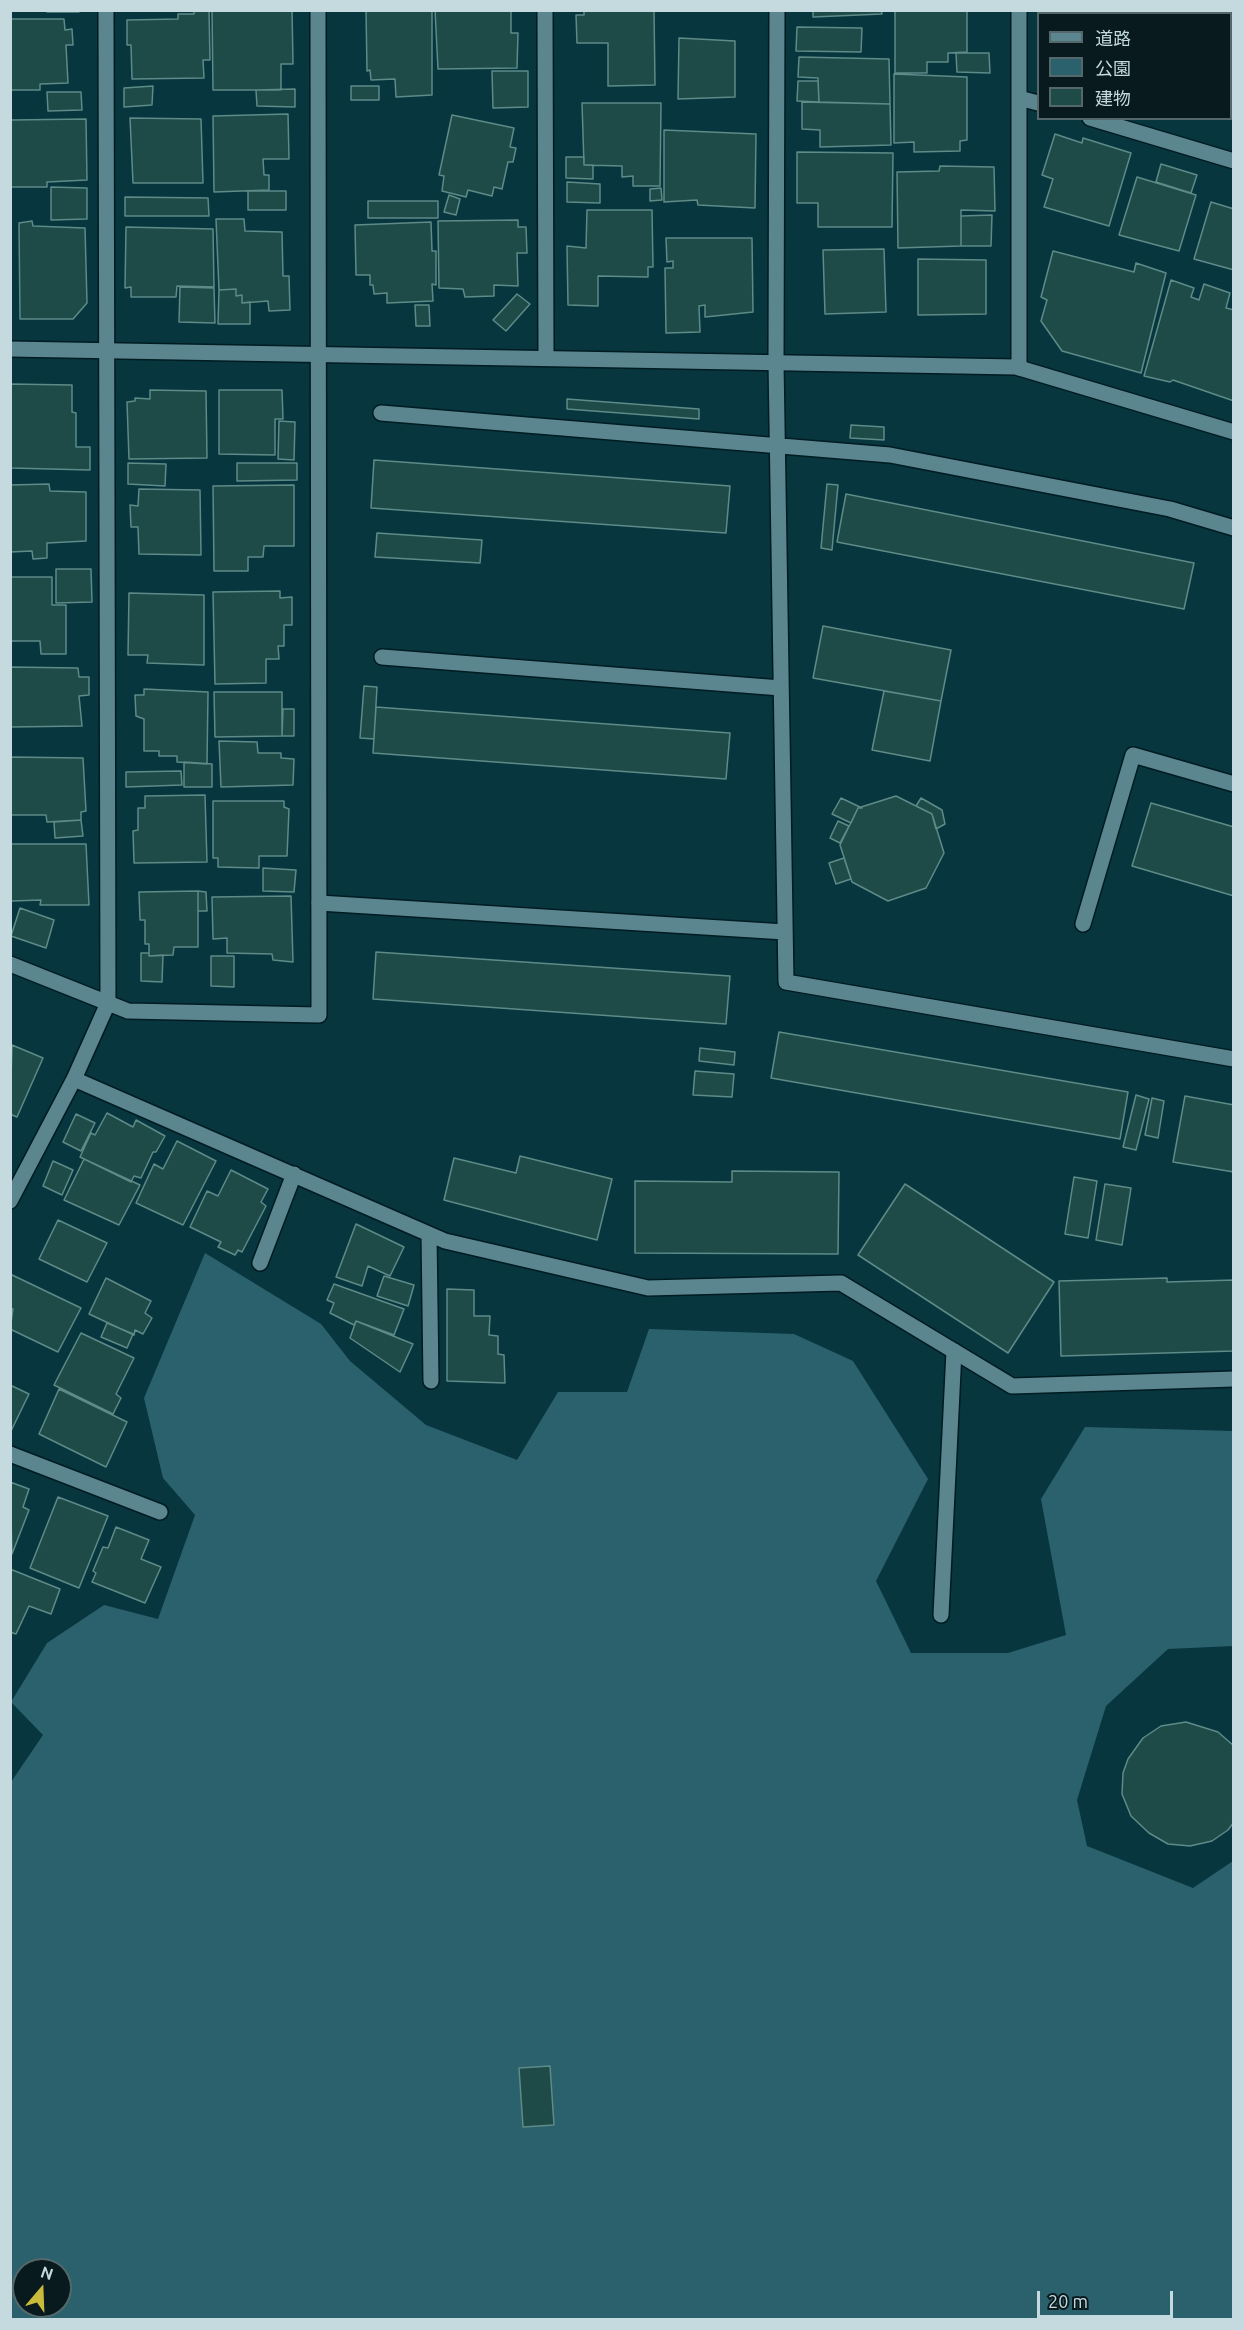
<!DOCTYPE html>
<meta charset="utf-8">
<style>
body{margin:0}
#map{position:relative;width:1244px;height:2330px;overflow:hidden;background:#07363e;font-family:Ubuntu,"Noto Sans JP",sans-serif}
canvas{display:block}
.frame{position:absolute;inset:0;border:12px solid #c4dadf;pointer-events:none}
.legend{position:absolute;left:1037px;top:12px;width:195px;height:108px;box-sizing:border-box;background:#091a1e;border:2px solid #54676b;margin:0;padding:8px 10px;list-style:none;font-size:18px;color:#c4dadf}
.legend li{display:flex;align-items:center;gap:12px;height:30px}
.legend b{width:30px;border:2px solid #54676b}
.north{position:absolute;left:12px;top:2258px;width:60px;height:60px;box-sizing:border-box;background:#091a1e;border:2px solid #54676b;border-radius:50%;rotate:19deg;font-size:16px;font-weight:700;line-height:24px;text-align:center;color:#c4dadf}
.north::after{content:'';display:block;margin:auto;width:21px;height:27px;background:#c8bb3b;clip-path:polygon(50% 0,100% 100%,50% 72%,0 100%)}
.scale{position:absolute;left:1037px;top:2291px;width:136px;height:27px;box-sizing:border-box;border:3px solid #c4dadf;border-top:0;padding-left:8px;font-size:18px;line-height:21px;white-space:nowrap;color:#c4dadf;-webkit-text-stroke:4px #091a1e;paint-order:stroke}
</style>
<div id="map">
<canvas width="1244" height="2330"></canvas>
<div class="frame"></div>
<ul class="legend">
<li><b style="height:8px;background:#5b8690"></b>道路</li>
<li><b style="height:16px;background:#2b616c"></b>公園</li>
<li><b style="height:16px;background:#1e4b48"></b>建物</li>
</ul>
<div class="north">N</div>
<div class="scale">20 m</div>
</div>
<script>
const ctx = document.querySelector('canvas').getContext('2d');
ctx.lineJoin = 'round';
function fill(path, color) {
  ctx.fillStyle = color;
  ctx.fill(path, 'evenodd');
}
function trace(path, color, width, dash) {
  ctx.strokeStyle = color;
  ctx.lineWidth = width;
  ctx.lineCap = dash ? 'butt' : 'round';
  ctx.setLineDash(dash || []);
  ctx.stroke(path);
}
fill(new Path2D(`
 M205,1253L321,1324L350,1361L426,1425L517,1460L558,1392H627L649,1329L794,1334L853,1361L928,1479L876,1581L911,1653H1008L1066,1635L1041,1499L1085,1427L1233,1431V1646L1168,1649L1106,1706L1077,1800L1087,1846L1193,1888L1233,1861V2319L11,2320V1782L43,1735L11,1702L47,1643L104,1605L158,1619L195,1515L163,1478L144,1398ZM24,2270H60V2306H24Z`), '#2b616c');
const building = new Path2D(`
 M48,10H79V12H47Z
 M194,10H209L210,60H203L204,78L132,79L131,45H127V20L178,19V14H194Z
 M212,10H292L293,64H281V90H213Z
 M366,10H432V95L396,97L395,79L371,80L370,70L367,71Z
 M435,10H511V33H518L517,68L438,69Z
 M654,10L655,85L608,86V43H577L576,15H584V11Z
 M813,10H881L882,14L813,17Z
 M895,10H967V52L948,53V62H927V73H895Z
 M1047,10H1120L1119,14H1046Z
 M1123,10H1205L1204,14H1122Z
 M10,19H64L65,30L72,29L73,45H66L68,83L40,84V90H10Z
 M1230,23L1234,24V112L1230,111Z
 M797,27L862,28L861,52L796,51Z
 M679,38L735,41V97L678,99Z
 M956,53H989L990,73L957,72Z
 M799,57L889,59L890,104L819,102L818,78L798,77Z
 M492,71H528V107L493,108Z
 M894,74L967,77V140L960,141V151L914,152V142L894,143Z
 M798,81H818L819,102L797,101Z
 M153,86L152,105L124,107V88Z
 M351,86H379V100H351Z
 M295,89V107L257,106L256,90Z
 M47,92H81L82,110L48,111Z
 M802,102L890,104L891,145L820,147V130L802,129Z
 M582,103H661L660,186H633V176L622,177V166L584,165Z
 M288,114L289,159H263L264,175H269V190L214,192L213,116Z
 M452,115L514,128L510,147L516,148L513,162H508L502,189L494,187L492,196L468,190L466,197L442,191L444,176L439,175Z
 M130,118L201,119L203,183H133Z
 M86,119L87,180L47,182V187H10V120Z
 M664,130L756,134L755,208L698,205L697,200L664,202Z
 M1055,134L1082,143L1083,138L1131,153L1109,226L1044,207L1053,179L1042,175Z
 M797,152L893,153L892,227H818V203H797Z
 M566,157H584V165H593V179L566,178Z
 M1161,164L1197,175L1191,193L1156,182Z
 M940,166L994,167L995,211L961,210V246L898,248L897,172L939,171Z
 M1137,177L1196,195L1179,251L1119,235Z
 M567,182L600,184V203L567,202Z
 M51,187L87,188V219L51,220Z
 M661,188L662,200L650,201V189Z
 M248,191H286V210H248Z
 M449,195L460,199L456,215L444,212Z
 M125,197L208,198L209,216H125Z
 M368,201H438V218H368Z
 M1211,202L1234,209V270L1194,259Z
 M587,210H652L653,267H648V277L598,276V306L568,305L567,246L586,248Z
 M992,215L991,246H961V216Z
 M216,219H244L245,231L282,232L283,276H289L290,310L269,311L268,301L242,303V295L236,296V289L219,290Z
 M518,220V227H526L527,253H517L518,286L494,285V296L465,297L463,289L439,288L438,221Z
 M32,221L33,226L85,228L87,303L73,319H20L19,223Z
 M431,222L432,251H436V285L432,284L433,301L387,303V293L374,294L373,285H370V275H356L355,225Z
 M126,227L213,229L214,287L177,286L176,297H131V287L125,288Z
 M666,238H752L753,312L705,317V305L699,306L700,332L666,333L665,268H673V261L667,262Z
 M884,249L886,312L825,314L823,250Z
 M1053,251L1134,272L1136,263L1166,273L1141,373L1062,351L1041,321L1047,300L1041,297Z
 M918,259L986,260V314L918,315Z
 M1171,280L1194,288L1191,297L1199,300L1204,284L1230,293L1226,308L1234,310V401L1173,380L1170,382L1144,376Z
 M180,287L214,288L215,323L179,322Z
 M236,289V296L242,295V303L250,302V324H218L219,290Z
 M517,294L530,304L506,331L493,320Z
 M415,305H429L430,326H416Z
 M10,384L72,385V412L76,413V447H90V470L10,468Z
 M150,390L206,391L207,458L129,459L127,402L135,401V398L150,399Z
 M219,390H282L283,419H275V455L219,454Z
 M567,399L699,409V419L567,409Z
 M279,421L295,422L294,460L278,459Z
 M851,425L884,427V440L850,438Z
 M374,460L730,486L726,533L371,508Z
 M128,463L166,464L165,486L128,484Z
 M237,463H297V480L237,481Z
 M49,484L50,491L86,492V541L47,543V558L33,559L32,551L10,552V485Z
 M827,484L838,485L832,550L821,548Z
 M294,485V546H264L263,557H248V571H214L213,486Z
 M139,489L200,490L201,555L139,554L138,527H131L130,505L138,506Z
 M846,494L1194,563L1184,609L837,542Z
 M377,533L482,540L480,563L375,557Z
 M56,569H91L92,602L56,603Z
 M10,577H52V605H66V654H41L40,641H10Z
 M280,591V598L292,597V625H284V646H278L279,659H266V683L215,684L213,592Z
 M129,593L204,595V665L147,663L148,655H128Z
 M823,626L951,650L941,701L813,678Z
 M10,667L78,668L79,677H89V695L79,696L82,726L10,727Z
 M364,686L377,687L374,739L360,738Z
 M144,689L208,692L207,764L177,762V756H159V751H144V719L136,716L135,695H144Z
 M884,691L941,701L930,761L872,750Z
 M214,692H282V736L215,737Z
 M376,707L730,733L726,779L373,753Z
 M283,709H294V736H282Z
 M219,741L257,742L258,753H281V758L294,759L293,785L221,787Z
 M10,757L83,758L86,811L81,812V820L47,822L46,815H10Z
 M184,762L212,764V787H184Z
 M181,771L182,785L126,787V772Z
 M205,795L207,862L134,863L133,831L138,830V808H145V796Z
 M896,796L932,814L944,853L926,888L888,901L852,882L840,845L858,808Z
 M841,798L862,808H858L851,823L832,814Z
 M921,798L942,810L945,824L936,829L932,814L916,806Z
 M213,801H284V807L289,809L287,856H259V868L218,867V858H213Z
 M1151,803L1234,827V896L1132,866Z
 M81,820L83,836L55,838L54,822Z
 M838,821L849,826L840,843L830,838Z
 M10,844H86L89,905H40L41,900L11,901Z
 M844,858L851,879L836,884L829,863Z
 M263,868L296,870L294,892L263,891Z
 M198,891V947H174L173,955L149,956V944H145V920H140L139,892Z
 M198,891L206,892L207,911H198Z
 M291,896L293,962L273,960L272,954L227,953V938L213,939L212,897Z
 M20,908L54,920L46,948L11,936Z
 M376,952L730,976L726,1024L373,999Z
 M141,953H149V956L163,955L162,982L141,981Z
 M211,956H234V987L211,986Z
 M779,1032L1128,1092L1120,1139L771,1078Z
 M12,1045L43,1058L17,1117L10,1114Z
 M700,1048L735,1052L734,1065L699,1061Z
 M695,1071L734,1074L732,1097L693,1095Z
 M1136,1095L1149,1099L1136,1150L1123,1147Z
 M1185,1096L1234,1105V1172L1173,1162Z
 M1152,1098L1164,1101L1158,1138L1145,1135Z
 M107,1113L133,1127L136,1120L165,1136L156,1152H153L141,1178L134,1176L131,1182L80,1157L91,1133L95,1135Z
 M76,1114L95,1123L81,1151L63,1142Z
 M177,1141L216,1161L183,1225L136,1203L154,1164L163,1169Z
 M520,1156L612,1179L597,1240L444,1200L454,1158L516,1173Z
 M84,1159L140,1185L119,1225L64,1200Z
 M53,1161L73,1170L62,1195L43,1186Z
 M231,1170L268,1189L261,1202L266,1206L242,1252L238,1250L235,1255L218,1247L221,1242L190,1227L207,1191L218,1196Z
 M732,1171L839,1172L838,1254L635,1253V1181L732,1182Z
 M1074,1177L1097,1181L1088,1238L1065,1234Z
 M905,1184L1054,1282L1008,1353L858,1255Z
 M1105,1184L1131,1188L1122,1245L1096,1240Z
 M58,1220L107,1243L87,1282L39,1259Z
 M356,1224L404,1247L390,1276L368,1266L362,1286L336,1277Z
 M10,1274L81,1308L58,1352L10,1329L13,1309L10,1308Z
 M384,1276L414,1285L408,1306L377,1296Z
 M106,1278L151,1301L145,1313L152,1318L143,1334L135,1330L134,1335L89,1314Z
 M1167,1278V1282L1234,1280V1351L1061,1356L1059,1281Z
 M334,1284L404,1309L394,1335L356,1321L354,1325L330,1313L334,1303L327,1300Z
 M447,1289L474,1290V1316H490L489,1335L498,1336V1354L504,1355L505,1383L447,1381Z
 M356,1321L413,1344L400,1372L350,1338Z
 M107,1323L133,1334L127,1348L101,1337Z
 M81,1333L134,1358L116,1394L121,1398L113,1414L54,1385Z
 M10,1385L29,1394L11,1431H10Z
 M59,1389L127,1422L106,1467L39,1434Z
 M10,1482L29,1489L23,1507L29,1510L12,1554Z
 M58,1497L108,1516L79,1588L30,1568Z
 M116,1527L149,1540L141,1559L161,1567L145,1603L92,1582L96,1573L93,1571L103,1547L108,1548Z
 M10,1569L60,1589L51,1614L29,1606L16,1634L10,1632Z
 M1186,1722L1218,1732L1234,1746V1822L1228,1830L1212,1841L1190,1846L1168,1844L1149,1833L1131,1816L1122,1794L1123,1773L1128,1759L1143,1738L1161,1726Z
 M550,2066L554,2125L523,2127L519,2068Z`);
fill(building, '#1e4b48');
trace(building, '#5e8b88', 1.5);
const lane = new Path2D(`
 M776,362L786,982L1234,1059
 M381,413L890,455L1170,509L1234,528
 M382,657L781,688
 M319,903L785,932
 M1083,924L1133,755L1234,784
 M941,1615L954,1351`);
const street = new Path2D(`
 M545,10L546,358
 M1019,98L1038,103
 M1090,118L1234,161
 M776,362L777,10
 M1019,368V10
 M10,964L128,1011L319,1015L318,10
 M74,1079L445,1241L648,1288L841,1283L1012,1386L1234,1379
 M10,1201L74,1079L108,1003L106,10
 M429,1234L431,1381
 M260,1263L294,1174
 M10,1454L160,1512`);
const secondary = new Path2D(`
 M10,349L1016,367L1234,432`);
trace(lane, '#001c22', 18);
trace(street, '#001c22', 18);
trace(secondary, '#001c22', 18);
trace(lane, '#5b8690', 15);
trace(street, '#5b8690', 15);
trace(secondary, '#5b8690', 15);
</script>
